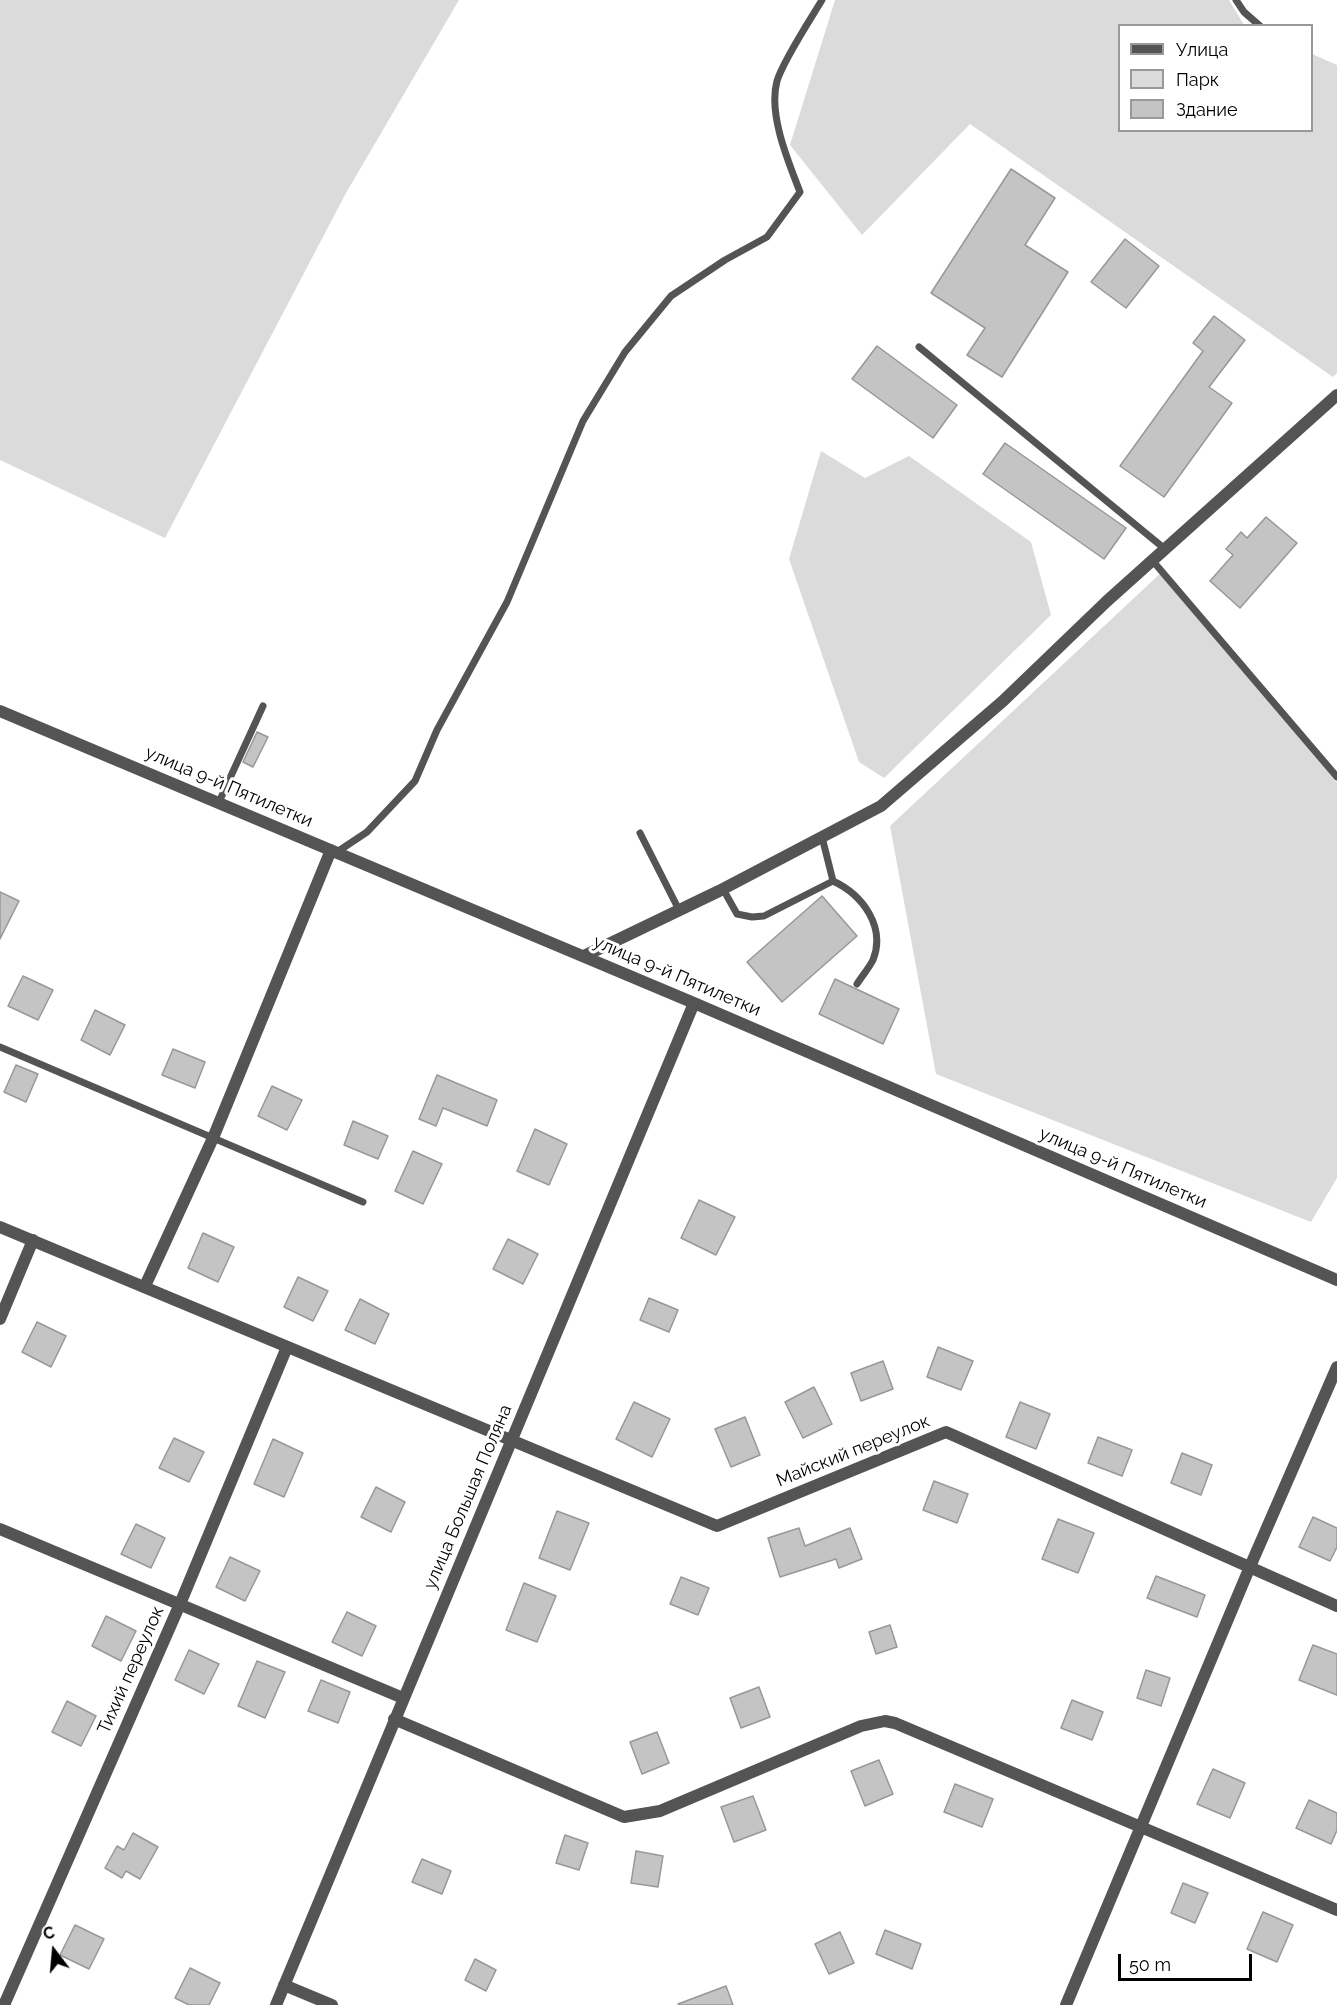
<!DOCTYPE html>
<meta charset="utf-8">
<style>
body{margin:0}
#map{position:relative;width:1337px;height:2005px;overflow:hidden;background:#fff;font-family:Raleway,sans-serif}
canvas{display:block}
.legend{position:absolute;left:1118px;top:24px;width:195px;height:108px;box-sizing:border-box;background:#fff;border:2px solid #999;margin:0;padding:8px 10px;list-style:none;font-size:18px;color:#000}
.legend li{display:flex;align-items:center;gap:12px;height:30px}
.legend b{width:30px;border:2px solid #999}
.north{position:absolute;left:24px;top:1921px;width:60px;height:60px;-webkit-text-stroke:4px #fff;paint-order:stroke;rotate:344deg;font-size:16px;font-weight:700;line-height:24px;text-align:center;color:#000}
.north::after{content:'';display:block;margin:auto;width:21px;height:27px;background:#000;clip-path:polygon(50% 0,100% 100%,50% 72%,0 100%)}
.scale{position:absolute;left:1118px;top:1954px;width:134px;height:27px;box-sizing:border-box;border:3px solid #000;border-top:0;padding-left:8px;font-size:18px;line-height:21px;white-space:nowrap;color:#000;-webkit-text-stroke:4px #fff;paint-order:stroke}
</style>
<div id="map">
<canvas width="1337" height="2005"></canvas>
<ul class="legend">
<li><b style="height:8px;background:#545454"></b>Улица</li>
<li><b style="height:16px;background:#dbdbdb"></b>Парк</li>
<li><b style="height:16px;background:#c4c4c4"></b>Здание</li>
</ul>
<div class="north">С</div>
<div class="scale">50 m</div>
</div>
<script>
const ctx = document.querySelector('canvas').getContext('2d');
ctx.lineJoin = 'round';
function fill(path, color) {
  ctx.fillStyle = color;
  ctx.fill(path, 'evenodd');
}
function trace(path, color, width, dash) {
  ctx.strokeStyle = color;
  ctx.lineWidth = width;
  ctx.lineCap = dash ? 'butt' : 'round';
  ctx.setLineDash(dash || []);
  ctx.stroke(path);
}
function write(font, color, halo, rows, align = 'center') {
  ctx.font = font + ' Raleway,sans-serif';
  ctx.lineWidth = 6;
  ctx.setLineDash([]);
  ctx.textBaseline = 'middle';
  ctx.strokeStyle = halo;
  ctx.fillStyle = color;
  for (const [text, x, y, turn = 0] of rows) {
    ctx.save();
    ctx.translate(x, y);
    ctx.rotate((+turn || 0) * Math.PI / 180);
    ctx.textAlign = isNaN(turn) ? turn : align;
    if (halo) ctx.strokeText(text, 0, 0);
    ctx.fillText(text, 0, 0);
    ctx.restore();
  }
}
fill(new Path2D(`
 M0,0H459L346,193L165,538L0,460Z
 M835,0H1229L1244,25L1120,26V130H1312V54L1337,65V373L1333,377L970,124L862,235L790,145Z
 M821,451L865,478L909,456L1031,542L1051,615L884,778L859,762L789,559Z
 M1164,570L1337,783V1178L1311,1222L936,1074L890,826Z`), '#dbdbdb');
const building = new Path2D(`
 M1011,169L1055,198L1025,245L1068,272L1002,377L967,355L985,328L931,293Z
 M1125,239L1159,266L1126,308L1091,282Z
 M1214,316L1245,340L1209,387L1232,403L1164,497L1120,466L1203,351L1193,343Z
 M877,346L957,405L933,438L852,379Z
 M1005,443L1126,528L1104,559L983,474Z
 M1266,517L1297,543L1240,608L1210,581L1233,555L1226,549L1241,532L1247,538Z
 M257,732L268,737L253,767L243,762Z
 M0,892L19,901L0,939Z
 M822,896L857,936L782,1002L747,962Z
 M23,976L53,990L38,1020L8,1006Z
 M835,979L899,1009L883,1044L819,1014Z
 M95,1010L125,1025L110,1055L81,1040Z
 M173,1049L205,1062L195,1088L162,1075Z
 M16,1065L38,1074L26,1102L4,1092Z
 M437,1075L497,1100L487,1126L443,1108L436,1126L419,1119Z
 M272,1086L302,1100L287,1130L258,1116Z
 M353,1121L388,1136L378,1159L344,1145Z
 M535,1129L567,1144L549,1185L517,1171Z
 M413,1151L442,1164L423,1204L395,1191Z
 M699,1200L735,1217L716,1255L681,1238Z
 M203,1233L234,1247L218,1282L188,1268Z
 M508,1239L538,1254L523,1284L493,1269Z
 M298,1277L328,1291L313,1321L284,1307Z
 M649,1298L678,1310L669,1332L640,1320Z
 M360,1299L389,1314L375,1344L345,1330Z
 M37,1322L66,1336L51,1367L22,1352Z
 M938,1347L973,1361L961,1390L927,1377Z
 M883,1361L893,1389L861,1401L851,1373Z
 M814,1387L832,1424L803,1438L785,1402Z
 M634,1402L670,1419L652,1457L616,1439Z
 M1020,1402L1050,1414L1036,1449L1006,1437Z
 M745,1417L760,1455L731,1467L715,1429Z
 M1098,1437L1132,1450L1122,1476L1088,1463Z
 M174,1438L204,1452L189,1482L159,1468Z
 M273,1439L303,1453L284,1497L254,1484Z
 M1182,1453L1212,1465L1201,1495L1171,1483Z
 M934,1481L968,1494L957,1523L923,1510Z
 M376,1487L405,1502L391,1532L361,1517Z
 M557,1511L589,1523L570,1570L539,1558Z
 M1313,1517L1337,1528V1547L1330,1561L1299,1547Z
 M1058,1519L1094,1533L1078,1573L1042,1559Z
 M136,1524L165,1538L151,1568L121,1554Z
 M799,1528L805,1546L850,1528L862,1559L839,1568L836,1559L780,1577L768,1538Z
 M230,1557L260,1571L245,1601L216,1587Z
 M1156,1576L1205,1595L1197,1617L1147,1598Z
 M681,1577L709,1588L698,1615L670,1604Z
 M524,1583L556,1596L537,1642L506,1630Z
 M347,1612L376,1626L362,1656L332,1642Z
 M106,1616L136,1631L121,1661L92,1646Z
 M890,1625L897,1647L876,1654L869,1632Z
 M1313,1645L1337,1654V1695L1299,1680Z
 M189,1650L219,1664L204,1694L175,1680Z
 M257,1661L285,1672L265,1718L238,1706Z
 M1146,1670L1170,1678L1161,1706L1137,1698Z
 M321,1680L350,1692L338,1723L308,1711Z
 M759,1687L770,1717L741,1728L730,1698Z
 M1072,1700L1103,1712L1092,1740L1061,1728Z
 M67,1701L96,1716L81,1746L52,1732Z
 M657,1732L669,1763L642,1774L630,1742Z
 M879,1760L893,1794L865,1806L851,1771Z
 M1213,1769L1245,1783L1230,1818L1197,1804Z
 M955,1784L993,1799L982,1827L944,1812Z
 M753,1796L766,1830L734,1842L721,1807Z
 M1309,1800L1337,1813V1830L1331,1844L1296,1828Z
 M133,1833L158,1847L140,1879L126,1871L122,1878L105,1868L117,1846L124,1850Z
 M565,1835L588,1843L579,1870L556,1863Z
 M636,1851L663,1856L658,1887L631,1883Z
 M422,1859L451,1871L442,1894L412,1882Z
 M1183,1883L1208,1893L1195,1923L1171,1913Z
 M1263,1912L1293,1925L1277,1962L1247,1949Z
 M75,1925L104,1939L89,1969L60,1955Z
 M885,1930L921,1944L912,1969L876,1954Z
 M840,1932L854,1963L829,1974L815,1944Z
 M475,1959L496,1970L486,1991L465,1980Z
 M190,1968L220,1983L209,2005H189L175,1998Z
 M726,1986L733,2005H679L678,2004Z`);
fill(building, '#c4c4c4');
trace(building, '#989898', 1.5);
trace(new Path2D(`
 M1236,0L1244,12L1260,26
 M919,347L1165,549
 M1152,560L1337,777
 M219,802L263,706
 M640,833L679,910
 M822,837L833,881C863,895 886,927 873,960C869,968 862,976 857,984
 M337,852L367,832L415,781L437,730L507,602L583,421L625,352L671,296L725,260L767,237L800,192C788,161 768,114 777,81C783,61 810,20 822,0
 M723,889L737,914L752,917L764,916L833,881
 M0,1047L363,1202`), '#545454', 7);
trace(new Path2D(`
 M0,711L694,1003L1337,1280
 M584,956L719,891L881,806L1003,701L1107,601L1337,395
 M0,1227L717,1526L946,1432L1337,1606
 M145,1286L213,1138L331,850
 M0,1319L33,1240
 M0,1529L403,1698
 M394,1719L624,1817L660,1811L861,1726L885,1721L895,1723L1337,1910
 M284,1985L332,2005
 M4,2005L180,1604L287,1347
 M276,2005L694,1003
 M1066,2005L1249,1569L1337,1367`), '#545454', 12);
write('18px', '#000', '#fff', [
 ["улица 9-й Пятилетки",229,787,23],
 ["улица 9-й Пятилетки",677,976,23],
 ["улица 9-й Пятилетки",1123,1168,23],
 ["Майский переулок",853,1451,-22],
 ["улица Большая Поляна",468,1497,-67],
 ["Тихий переулок",131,1670,-66]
]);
</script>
